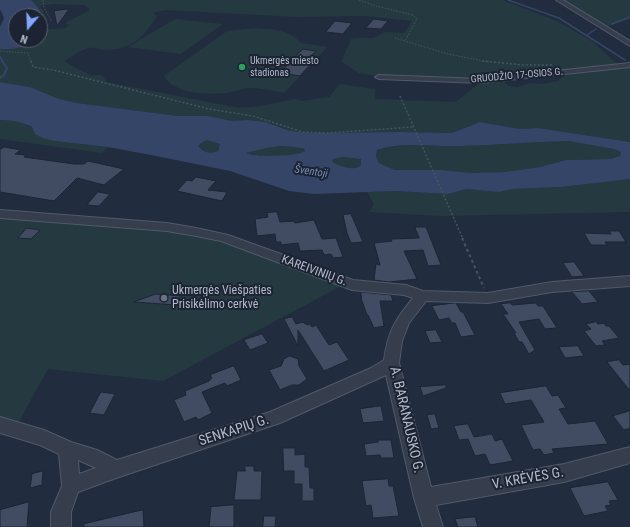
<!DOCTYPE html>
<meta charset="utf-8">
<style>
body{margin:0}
#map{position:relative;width:630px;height:527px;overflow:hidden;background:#222c3f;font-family:"Roboto Condensed",sans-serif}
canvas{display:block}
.north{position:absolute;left:8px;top:8px;width:40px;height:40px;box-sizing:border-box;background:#1c2333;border:1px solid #585f6f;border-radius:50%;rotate:199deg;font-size:11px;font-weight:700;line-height:16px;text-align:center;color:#b2b9ca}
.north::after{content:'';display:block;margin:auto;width:14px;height:18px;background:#83a7fe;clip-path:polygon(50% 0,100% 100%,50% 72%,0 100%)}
</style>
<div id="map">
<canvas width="630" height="527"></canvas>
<div class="north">N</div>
</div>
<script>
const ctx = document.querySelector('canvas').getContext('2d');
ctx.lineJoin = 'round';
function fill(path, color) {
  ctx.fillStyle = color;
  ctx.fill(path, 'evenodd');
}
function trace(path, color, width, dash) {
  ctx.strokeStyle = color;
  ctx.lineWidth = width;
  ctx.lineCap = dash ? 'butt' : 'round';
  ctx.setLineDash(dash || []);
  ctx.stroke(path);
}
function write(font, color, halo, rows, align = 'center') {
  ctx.font = font + ' "Roboto Condensed",sans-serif';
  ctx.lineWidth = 4;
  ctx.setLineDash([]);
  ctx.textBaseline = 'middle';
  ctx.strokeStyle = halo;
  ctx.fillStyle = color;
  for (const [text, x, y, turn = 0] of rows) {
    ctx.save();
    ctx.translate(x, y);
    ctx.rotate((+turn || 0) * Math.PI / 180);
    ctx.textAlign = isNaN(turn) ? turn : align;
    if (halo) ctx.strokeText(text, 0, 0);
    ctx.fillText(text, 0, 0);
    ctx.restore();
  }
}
fill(new Path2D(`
 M31,0H502L557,21L592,41L617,64L476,79L379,76L359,73L342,62V60L351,39L355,38H373L385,32L404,33L412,21L365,16L297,17L165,10L153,13L157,16C142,38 134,49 105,50C100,50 95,47 89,48C81,49 72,57 64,61L79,70L91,75H100L104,77L106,82L239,108L261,106L295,99L302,101L329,97L340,84L375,89V99L456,102L478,84L504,82L509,86L518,87L530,83L542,84L558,81L565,75L630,67V142L538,128L520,129L480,122L452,133L400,132L314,133L290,131L265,122L247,120L232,121L208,116H178L77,103L59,99L30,87L0,82V49L29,44L33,40H40V30L65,28L69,25L65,23L90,10L86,6L82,5L53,4L40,6L48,20L46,23H43C43,14 38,6 31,0Z
 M563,0H630V19L605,27Z
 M175,19L223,24L181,54L128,47Z
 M255,28C272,29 290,30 301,43L327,47L284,93C273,91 261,88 250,88C243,88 234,92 226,93C209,95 173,94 164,76L227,31Z
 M0,120L15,121L25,124L55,141L108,147L102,153L0,139Z
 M207,140L220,144L218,151C210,154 204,153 198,146L201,143Z
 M568,141L614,149L621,152L620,156L611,159L566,160L540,167L505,172L471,173L442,170H395L379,163L376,157L377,151C404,141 431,147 459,146C496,145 531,142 568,141Z
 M280,146L294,147L304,150L305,152C294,159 260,155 247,154L246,153L267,148Z
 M343,157L361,159V165C354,172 340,166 331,162L333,159Z
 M630,179V212L441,216L369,212L374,204L367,192L395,191L448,194L466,189L499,192L513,189L561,187Z
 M0,216L160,229L222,240L341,286L163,381L48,369L17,425L0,421Z`), '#243a40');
fill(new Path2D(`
 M0,0H31C39,7 46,18 40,28V16H16V40H33C26,48 10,50 0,49V27L4,18L0,9Z
 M0,82L30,87L59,99L77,103L178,116H208L232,121L247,120L265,122L290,131L314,133L400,132L452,133L480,122L520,129L538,128L630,142V179L561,187L513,189L499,192L466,189L448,194L395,191L314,194L289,191L230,171L156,156L108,147L55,141L43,138L35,134L32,127L25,124L15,121L0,120ZM207,140L220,144L218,151C210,154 204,153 198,146L201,143ZM568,141L614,149L621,152L620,156L611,159L566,160L540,167L505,172L471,173L442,170H395L379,163L376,157L377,150C404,141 432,147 460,146C496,145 531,142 568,141ZM280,146L294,147L304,149L305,151C297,157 254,157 246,153L267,148ZM343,157L361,159V165C354,172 340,166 332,162L333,159Z`), '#354567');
trace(new Path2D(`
 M508,0L559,18L625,60
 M612,24L630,17
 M587,35L596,29
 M0,57L3,62`), '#354567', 1.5);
trace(new Path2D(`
 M0,78L4,75L7,68L2,61`), '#354567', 2);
const building = new Path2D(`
 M69,9L57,26L54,11Z
 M374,19L388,21L381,29L366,28Z
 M335,21L352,23L343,34L326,32Z
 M303,49L316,51L310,57L316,58L300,76L280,73Z
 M4,147L21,150L15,154L26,155L24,157L74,164H84L88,161L124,169L104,185L77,178L54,201L0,192V150Z
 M196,177L216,181L208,190L227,192L222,201L177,191L187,180L192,181Z
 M98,192L110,194L99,206L87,205Z
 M277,212L280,222L294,221L295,223L314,220L322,239L336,238L343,257L333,258L331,254L324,255L322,250L300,251L298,243L281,245V242H276L275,234L257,236L255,219L268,217L267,213Z
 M351,214L363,242L351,243L347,233L343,215Z
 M415,227H426L441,265L428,266L423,250L404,251L417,279L389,282L374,280L376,264L380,265L374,243L392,241L391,239L419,238Z
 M27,228L40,230L31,239L18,238Z
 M609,231H619L626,242H605L607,245H591L584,233L611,234Z
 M574,262L584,276L572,277L563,263Z
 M589,291L598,302L582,304L572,292Z
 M361,292L391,295L393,301H380L384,326L374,328L368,315H367L362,301Z
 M156,294L180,296L176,305L134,302Z
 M456,303L461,312H463L475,335L461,337L455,323H452L449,318L439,320L432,306Z
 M511,303L512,305L536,303L538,306H543L557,328L545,329L539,319L519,322L535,350L529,354L522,342H519L514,333H516L503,314H508L501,304Z
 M292,317L296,324L303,322L307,325L310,324L312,327L316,325L329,345L337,342L349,360L324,371L298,330V346L284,319Z
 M596,322L598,324L604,323L606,326H609L619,338L602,341L605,345L596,346L584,331L591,329L586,324Z
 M436,330L442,342L430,343L425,331Z
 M262,334L268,343L250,350L244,340Z
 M578,346L584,356L565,358L559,347Z
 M290,356L298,359L299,366L307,379L299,385H292L280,390L269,370L281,366L284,359Z
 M619,360L623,365L630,364V391L607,362Z
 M234,366L241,380L227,386L225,383L202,392L212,413L198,420L196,417L184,422L174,400L186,395L185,391L209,381L212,378L210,375Z
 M446,385V388L423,396L420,387Z
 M546,386L552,396L558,395L566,408L559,409L568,424L595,421L608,444L552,449L554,453L544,455L540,449L533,450L521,425L544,422L531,400L505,404L500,393Z
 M101,392L115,394L104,415L90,413Z
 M381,406L384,421L363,423L360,409Z
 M630,411V428L624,430L613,416Z
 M435,414L439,428L431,429L427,415Z
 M468,424L474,437L492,434L495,441L502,439L513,461L490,465L485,454L475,456L468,439L459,440L454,426Z
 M378,440H391L394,458H381L380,455L366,456L364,444L378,442Z
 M283,448H295V455L305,454V467H309L310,488H314V501H302V484H294V471H284Z
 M245,466H254V471H262L261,500H234L237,471H245Z
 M43,471L42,485L30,488L32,474Z
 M388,479L389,486H393L399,516L373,518L371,505L366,506L362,481Z
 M608,482L618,500L609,501L611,505L605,506L608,511L584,516L570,488Z
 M29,502L27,527H0V510Z
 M234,505V527H209L211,507Z
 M143,510L144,527H84V524Z
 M264,516H276L275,527H263Z
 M475,517L478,527H458L455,519Z`);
fill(building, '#414b61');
trace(building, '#1e2535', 1);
const minor = new Path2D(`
 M556,0H563L630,41V46Z
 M630,63V67L481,83L379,79L375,77L379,75L481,79Z
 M0,210L167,223L196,228L228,235L353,280L406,285L423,291L488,293L552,282L630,276V286L552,292L488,303L426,301L409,323L402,341L399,363L431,487L564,464L630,447V463L564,482L436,505L443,527H423L414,498L386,375L280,423L116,478L78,492L71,512V527H51V512L62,486L59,454L40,445L0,433V417L44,430L71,442L97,450L117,460L270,412L371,368L384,360C388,331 395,320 413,298L404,295L352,290L221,241L196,236L167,231L0,218ZM78,460L96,468L79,474Z`);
trace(minor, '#515969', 2);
trace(new Path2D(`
 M43,0L44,8L52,22
 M359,0L376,6L413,15L417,19L405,41
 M40,18H43
 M40,23H43
 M395,38L448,54L489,62
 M0,51L28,53L31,62`), '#42575d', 1, [1.5, 1.5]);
trace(new Path2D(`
 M31,61L33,67L53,70L209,109L253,116L303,132L327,133L413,127
 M482,61L523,65H553
 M400,96L463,239`), '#42575d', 1.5, [2, 2]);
trace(new Path2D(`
 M462,238L484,288`), '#42575d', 2, [3, 3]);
fill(minor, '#363e4e');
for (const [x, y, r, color] of [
 [242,67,4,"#2e9e5b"],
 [164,298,4,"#6b7280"]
]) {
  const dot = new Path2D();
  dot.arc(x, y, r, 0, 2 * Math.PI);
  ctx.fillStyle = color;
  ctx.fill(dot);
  trace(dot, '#1c2333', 1.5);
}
write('10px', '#b2b9ca', '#1c2333', [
 ["Ukmergės miesto",250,61],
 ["stadionas",250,73]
], 'left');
write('10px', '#b2b9ca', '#1c2333', [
 ["GRUODŽIO 17-OSIOS G.",517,76,-5]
]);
write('italic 11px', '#788cb3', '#1c2333', [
 ["Šventoji",311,172,8]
]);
write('12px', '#b2b9ca', '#1c2333', [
 ["KAREIVINIŲ G.",314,271,20]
]);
write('12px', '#b2b9ca', '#1c2333', [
 ["Ukmergės Viešpaties",172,291],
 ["Prisikėlimo cerkvė",172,305]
], 'left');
write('14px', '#b2b9ca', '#1c2333', [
 ["A. BARANAUSKO G.",406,420,77],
 ["SENKAPIŲ G.",234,431,-18],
 ["V. KRĖVĖS G.",528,479,-10]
]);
</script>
